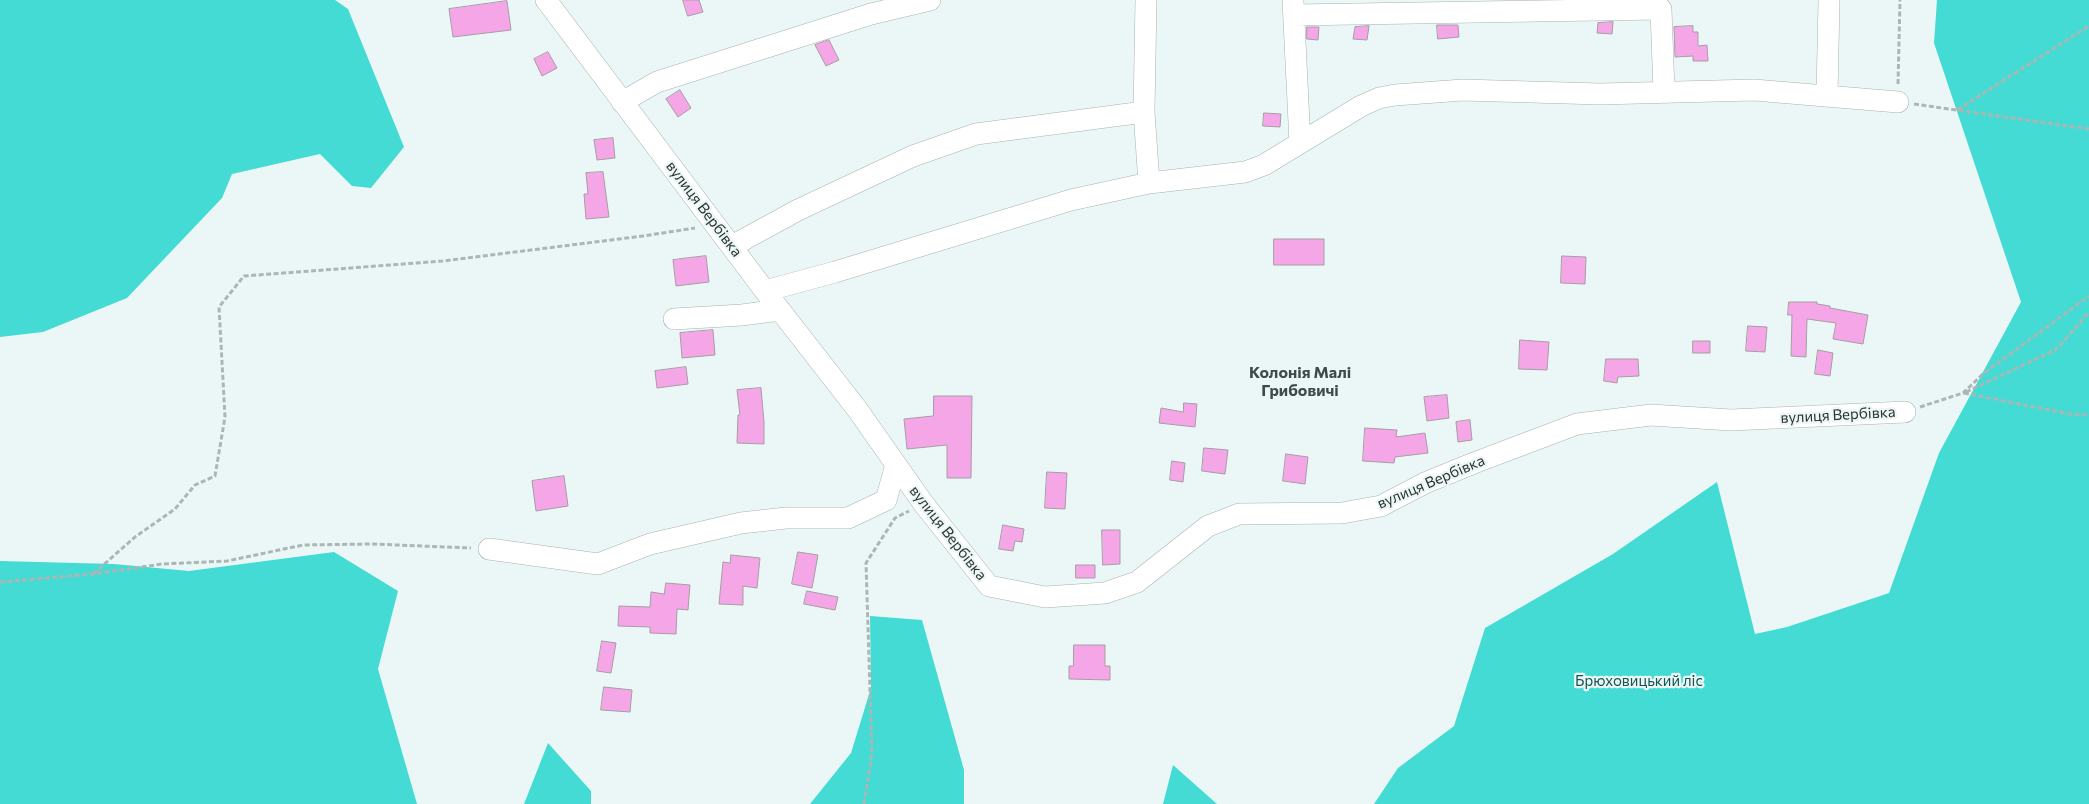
<!DOCTYPE html>
<meta charset="utf-8">
<style>
body{margin:0}
canvas{display:block;background:#ebf7f6}
</style>
<canvas width="2089" height="804"></canvas>
<script>
const ctx = document.querySelector('canvas').getContext('2d');
ctx.lineJoin = 'round';
function fill(path, color) {
  ctx.fillStyle = color;
  ctx.fill(path, 'evenodd');
}
function trace(path, color, width, dash) {
  ctx.strokeStyle = color;
  ctx.lineWidth = width;
  ctx.lineCap = dash ? 'butt' : 'round';
  ctx.setLineDash(dash || []);
  ctx.stroke(path);
}
function write(font, color, halo, rows, align = 'center') {
  ctx.font = font + ' Commissioner,sans-serif';
  ctx.lineWidth = 4.5;
  ctx.setLineDash([]);
  ctx.textBaseline = 'middle';
  ctx.strokeStyle = halo;
  ctx.fillStyle = color;
  for (const [text, x, y, turn = 0] of rows) {
    ctx.save();
    ctx.translate(x, y);
    ctx.rotate((+turn || 0) * Math.PI / 180);
    ctx.textAlign = isNaN(turn) ? turn : align;
    if (halo) ctx.strokeText(text, 0, 0);
    ctx.fillText(text, 0, 0);
    ctx.restore();
  }
}
fill(new Path2D(`
 M0,0H335L348,9L404,147L371,188L352,186L320,154L232,174L222,198L127,298L43,332L0,337Z
 M1937,0H2089V804H1374L1398,768L1454,726L1485,628L1613,554L1717,482L1755,634L1787,627L1889,593L1939,453L2021,302L1934,43Z
 M334,552L398,591L378,669L417,804H0V561L114,564L189,571Z
 M870,616L922,620L964,770V804H810L851,753L871,688Z
 M548,743L591,791V804H524Z
 M1173,765L1217,804H1163Z`), '#43dbd3');
const building = new Path2D(`
 M683,0H699L703,12L688,16Z
 M507,1L511,30L453,37L449,9Z
 M1613,22L1612,34L1597,33L1598,23Z
 M1437,25H1458L1459,37L1438,39Z
 M1369,26L1367,40L1353,39L1355,27Z
 M1693,26V32H1698V46L1707,45L1708,61H1693V56L1675,57L1674,27Z
 M1307,27H1319L1318,40L1307,39Z
 M829,40L839,60L826,66L815,45Z
 M548,52L557,68L542,76L534,59Z
 M680,90L691,108L678,117L666,99Z
 M1264,113L1281,114L1280,127L1263,126Z
 M613,138L615,158L597,160L594,140Z
 M603,172L609,217L586,219L584,194H588L586,173Z
 M1274,239H1324V265H1274Z
 M706,256L709,282L676,286L673,260Z
 M1562,256L1586,257L1585,284L1561,283Z
 M1789,302H1817V304L1830,306V308L1868,315L1863,344L1833,339L1836,323L1807,319L1806,357L1791,356L1792,315H1788Z
 M1748,326L1767,327L1765,352L1746,351Z
 M713,330L715,355L682,358L680,333Z
 M1520,340L1549,342L1547,370L1519,369Z
 M1693,341H1710V353H1693Z
 M1818,350L1833,353L1830,376L1815,374Z
 M1606,359H1638L1639,376L1618,377L1617,383L1604,381Z
 M686,367L688,384L657,388L655,371Z
 M761,388L764,422V444L737,443L738,415H740L737,390Z
 M1447,395L1449,418L1427,421L1424,397Z
 M934,396H972L971,478H947V445L907,449L904,419L933,416Z
 M1184,403L1197,404L1195,427L1159,423L1161,408L1183,412Z
 M1470,420L1472,440L1458,442L1456,422Z
 M1365,428L1397,430L1396,437L1425,433L1428,453L1395,457L1394,463L1363,461Z
 M1204,448L1228,450L1225,474L1202,471Z
 M1286,454L1308,457L1305,484L1283,481Z
 M1172,461L1185,463L1183,482L1170,480Z
 M1047,472L1067,473L1065,509L1045,508Z
 M564,476L568,506L536,511L532,481Z
 M1003,525L1024,529L1022,542L1015,541L1013,551L999,549Z
 M1102,530H1120V564L1103,565Z
 M798,552L818,555L812,588L792,584Z
 M731,555L760,558L757,588L743,586V605L719,604L723,562L730,563Z
 M1076,565H1095V578H1076Z
 M666,583L690,585L688,610L677,609L676,634L650,633V627L618,626L619,606L650,607L651,592L664,594Z
 M807,591L838,597L835,610L804,604Z
 M602,641L616,643L611,673L597,671Z
 M1074,645H1105V666H1110V680L1069,679V666H1073Z
 M604,687L632,690L630,712L601,710Z`);
fill(building, '#f5a6e7');
trace(building, '#a69da4', 1);
const minor = new Path2D(`
 M546,0L765,291L857,409L923,503L989,586L1045,597L1105,593L1137,582L1208,526L1239,514L1342,513L1381,506L1425,483L1474,463L1577,424L1651,415L1731,420L1905,412
 M1146,0L1144,112L1149,183
 M1293,1L1300,143
 M1294,15L1661,9L1664,92
 M1827,96L1829,0
 M622,102L657,82L871,14L930,0
 M732,246L798,210L913,156L976,134L1144,112
 M765,291L835,272L1071,200L1149,183L1245,172L1264,165L1361,106L1379,98L1395,95L1463,90L1600,94L1754,90L1898,102
 M674,319L742,315L780,310
 M489,549L598,564L650,544L741,523L786,518H848L886,500L896,465`);
trace(minor, '#a7b3b2', 22);
trace(new Path2D(`
 M1898,84L1900,0
 M1914,104L2089,129
 M1957,110L2089,26
 M1966,392L2057,349L2089,312
 M1964,393L2070,414L2089,415
 M1920,407L1963,393L1983,374L2089,296
 M93,574L135,537L175,509L195,485L215,476L225,417L219,307L244,276L443,261L643,236L695,228
 M0,582L93,574L162,564L227,561L303,545L372,544L471,548
 M864,804L872,754L866,563L895,518L909,511`), '#acb6b5', 3, [5, 2.5]);
trace(minor, '#fff', 21);
write('15px', '#2e3332', '#ebf7f6', [
 ["вулиця Вербівка",704,209,53],
 ["вулиця Вербівка",1838,415,-3],
 ["вулиця Вербівка",1431,482,-23],
 ["вулиця Вербівка",948,533,52]
]);
write('15px', '#155450', '#ebf7f6', [
 ["Брюховицький ліс",1639,681]
]);
write('bold 16px', '#3f4a49', '#ebf7f6', [
 ["Колонія Малі",1300,373],
 ["Грибовичі",1300,391]
]);
</script>
